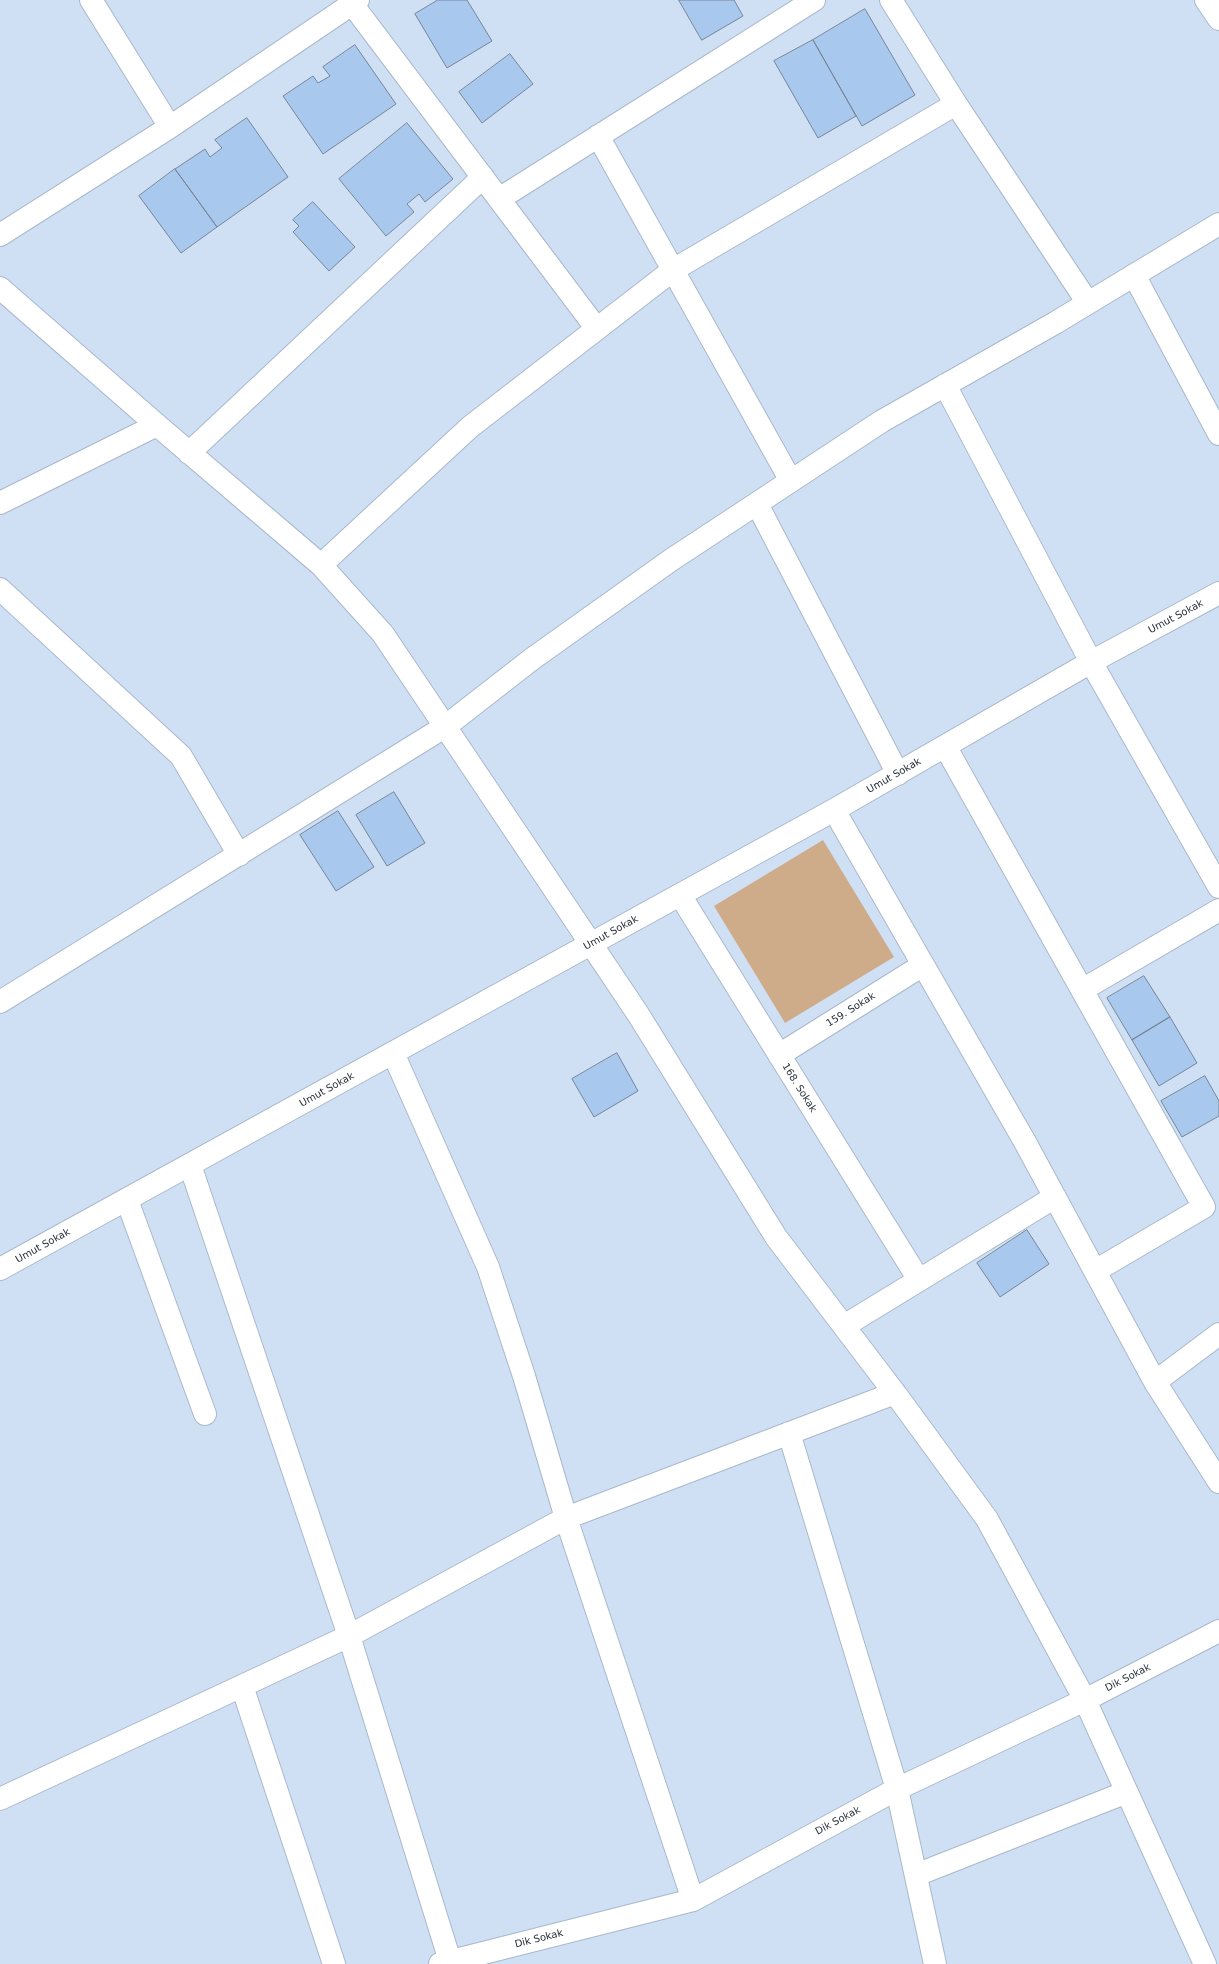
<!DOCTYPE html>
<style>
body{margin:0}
canvas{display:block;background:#d0e0f4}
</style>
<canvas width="1219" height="1964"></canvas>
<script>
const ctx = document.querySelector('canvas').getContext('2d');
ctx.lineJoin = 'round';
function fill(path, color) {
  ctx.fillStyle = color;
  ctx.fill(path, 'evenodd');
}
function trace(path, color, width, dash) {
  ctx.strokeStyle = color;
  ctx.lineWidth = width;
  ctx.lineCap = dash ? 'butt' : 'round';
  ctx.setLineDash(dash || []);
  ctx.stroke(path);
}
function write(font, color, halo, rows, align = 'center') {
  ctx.font = font + ' "DejaVu Sans",sans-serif';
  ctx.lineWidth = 3.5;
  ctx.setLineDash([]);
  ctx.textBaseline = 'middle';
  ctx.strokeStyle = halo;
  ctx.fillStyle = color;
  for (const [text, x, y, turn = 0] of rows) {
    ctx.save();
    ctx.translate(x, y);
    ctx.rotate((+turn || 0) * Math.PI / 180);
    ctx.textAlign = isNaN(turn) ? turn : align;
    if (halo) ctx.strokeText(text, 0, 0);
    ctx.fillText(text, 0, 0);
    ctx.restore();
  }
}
fill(new Path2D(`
 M823,840L894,957L785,1023L714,906Z`), '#ceab89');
const building = new Path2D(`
 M438,0H467L492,41L447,68L415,14Z
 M679,0H734L743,16L702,40Z
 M865,9L915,95L862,126L813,40Z
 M813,40L856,116L818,138L774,61Z
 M355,45L396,104L323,154L283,96L313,76L318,83L330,76L323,67Z
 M510,54L533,84L482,123L459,92Z
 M247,118L288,177L217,227L175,169L205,149L210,157L222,148L215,140Z
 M407,123L453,179L425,202L419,194L407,204L414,212L386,236L339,179Z
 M175,169L217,227L181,253L139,196Z
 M313,202L355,247L329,271L293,232L299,226L293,220Z
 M394,792L425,843L387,866L356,815Z
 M338,811L374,867L336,891L300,835Z
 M1144,976L1170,1017L1132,1040L1107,998Z
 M1170,1017L1197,1063L1159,1086L1132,1040Z
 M617,1053L638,1091L594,1117L572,1079Z
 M1205,1076L1219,1101V1116L1182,1137L1161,1101Z
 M1027,1230L1049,1264L1000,1297L977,1263Z`);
fill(building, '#a8c8ee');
trace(building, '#768698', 1);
const minor = new Path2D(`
 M91,0L170,127L358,0
 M891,0L956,104
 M1206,0L1219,19
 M352,4L597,329
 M598,136L791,481
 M499,199L814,0
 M0,235L170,127
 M1134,275L1219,434
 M0,288L157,425L321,565L383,634L638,1014L776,1237L900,1400L987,1519L1085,1700L1205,1964
 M945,385L1091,662L1219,887
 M189,453L483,177
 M0,503L157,425
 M757,504L898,774
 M321,565L470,427L673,270L956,104L1088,303
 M0,589L181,756L239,855
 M945,746L1204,1207L1095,1271
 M834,810L1025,1142L1155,1382L1219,1482
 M680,895L919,1280
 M1082,990L1219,910
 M0,1002L446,726L532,659L671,560L882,421L1055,323L1219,224
 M779,1055L923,965
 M190,1165L349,1636L450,1961
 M127,1200L205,1414
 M0,1269L834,810L1091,662L1219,593
 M844,1326L1055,1197
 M1155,1382L1219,1334
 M789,1433L897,1789L935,1964
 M242,1686L334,1964
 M0,1799L349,1636L566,1518L524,1376L488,1267L393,1053
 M916,1875L1127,1792
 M693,1900L566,1518L895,1393
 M440,1964L693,1900L897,1789L1085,1700L1219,1631`);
trace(minor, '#a8b8cb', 24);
trace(minor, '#fff', 22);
write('10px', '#282e36', '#fff', [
 ["Umut Sokak",1176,617,-28],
 ["Umut Sokak",894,776,-30],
 ["Umut Sokak",611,933,-29],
 ["159. Sokak",851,1010,-32],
 ["168. Sokak",799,1088,58],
 ["Umut Sokak",327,1090,-29],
 ["Umut Sokak",43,1246,-29],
 ["Dik Sokak",1128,1678,-27],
 ["Dik Sokak",838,1821,-28],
 ["Dik Sokak",539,1939,-14]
]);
</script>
